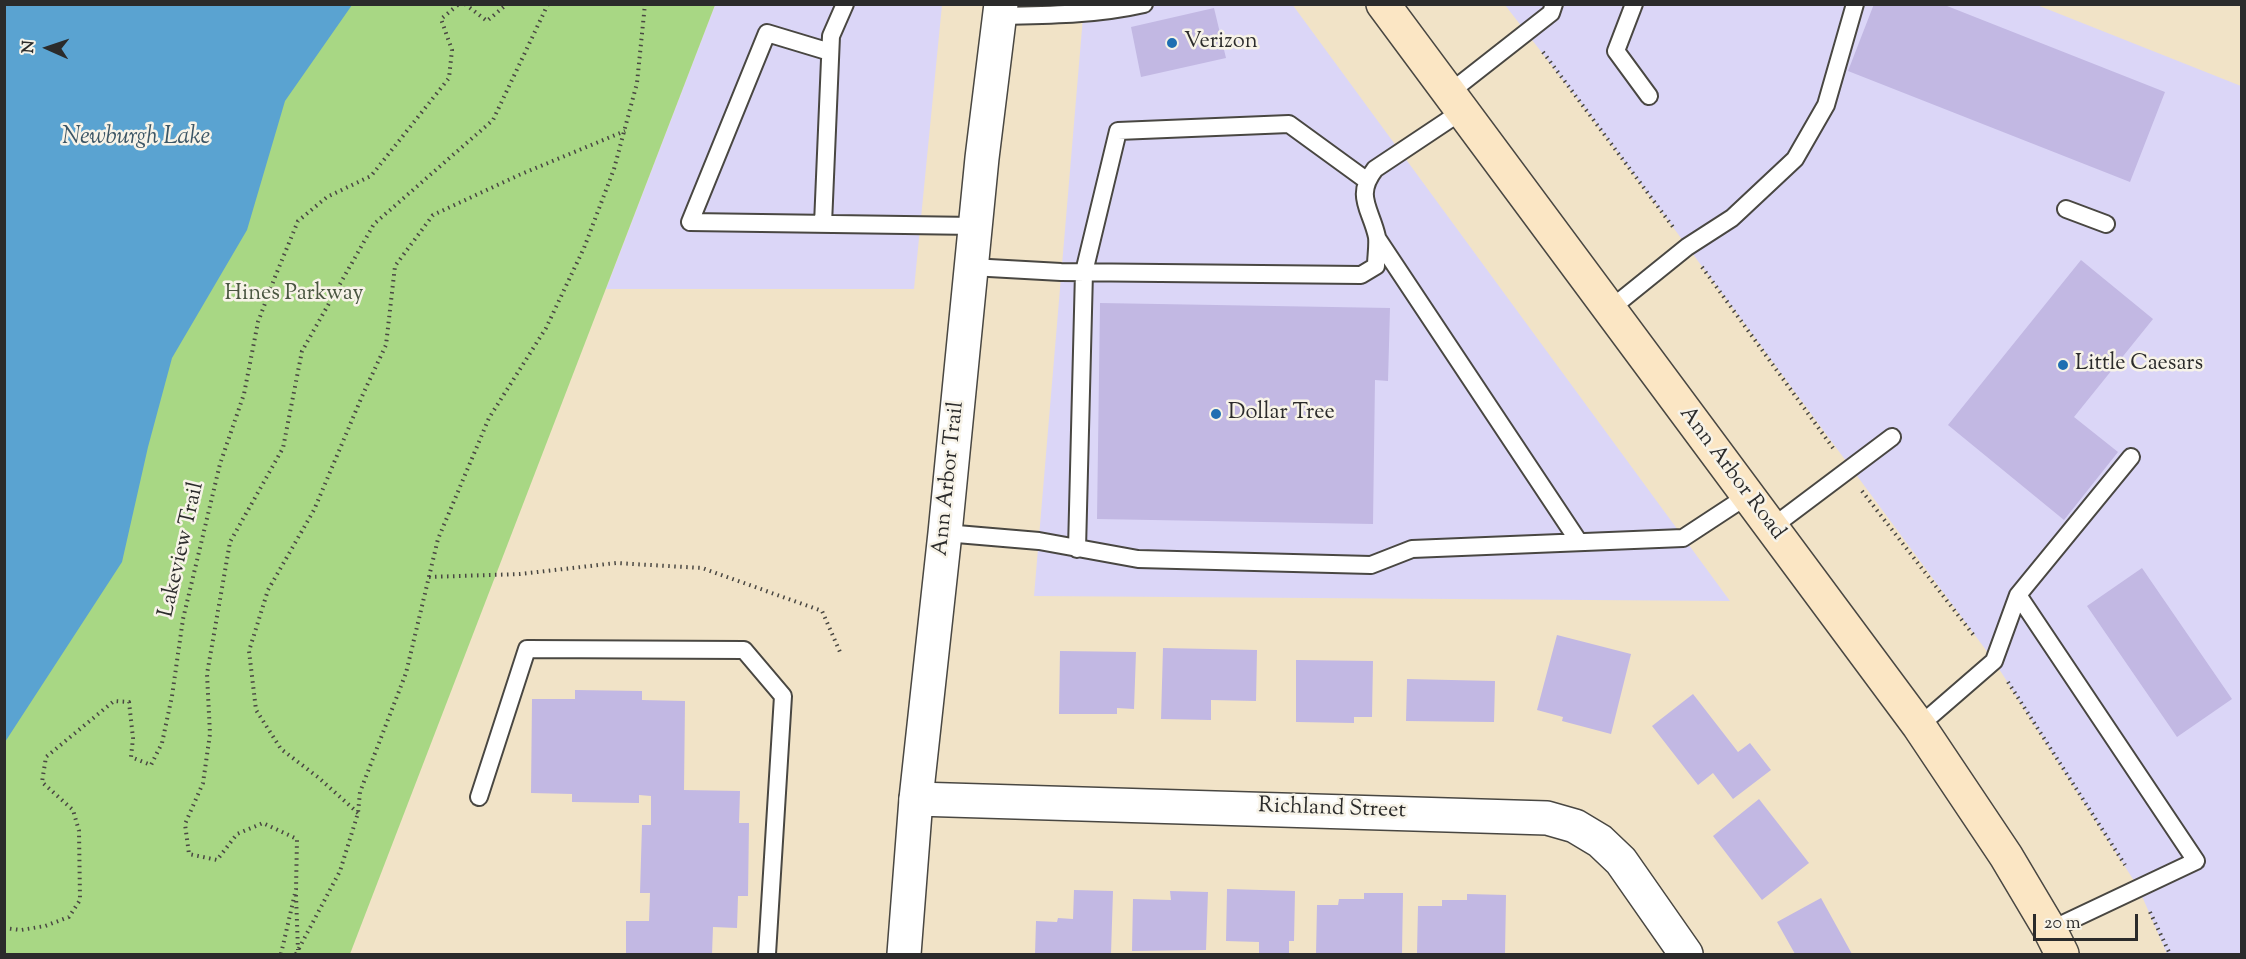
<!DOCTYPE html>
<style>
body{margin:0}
#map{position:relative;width:2246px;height:959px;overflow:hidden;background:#f1e3c7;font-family:"Sorts Mill Goudy",serif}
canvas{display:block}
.frame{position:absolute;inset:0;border:6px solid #2b2b2b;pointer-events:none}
.north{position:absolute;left:18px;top:18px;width:60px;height:60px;-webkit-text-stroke:4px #f7f3e8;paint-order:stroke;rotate:273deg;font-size:16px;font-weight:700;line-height:24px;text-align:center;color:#2b2b2b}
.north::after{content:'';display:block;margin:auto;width:21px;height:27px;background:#2b2b2b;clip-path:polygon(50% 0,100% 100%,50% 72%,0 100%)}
.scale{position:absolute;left:2033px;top:914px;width:105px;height:27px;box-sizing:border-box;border:3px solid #2b2b2b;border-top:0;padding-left:8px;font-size:18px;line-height:21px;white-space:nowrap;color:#2b2b2b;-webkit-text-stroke:4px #f7f3e8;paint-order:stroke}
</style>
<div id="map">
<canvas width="2246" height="959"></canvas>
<div class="frame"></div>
<div class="north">N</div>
<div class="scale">20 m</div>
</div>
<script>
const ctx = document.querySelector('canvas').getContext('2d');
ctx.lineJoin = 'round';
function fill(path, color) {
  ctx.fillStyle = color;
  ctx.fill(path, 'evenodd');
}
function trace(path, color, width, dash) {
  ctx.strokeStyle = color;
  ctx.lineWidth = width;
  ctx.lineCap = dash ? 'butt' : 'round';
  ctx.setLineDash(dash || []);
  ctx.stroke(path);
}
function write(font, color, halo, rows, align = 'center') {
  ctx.font = font + ' "Sorts Mill Goudy",serif';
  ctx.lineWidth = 5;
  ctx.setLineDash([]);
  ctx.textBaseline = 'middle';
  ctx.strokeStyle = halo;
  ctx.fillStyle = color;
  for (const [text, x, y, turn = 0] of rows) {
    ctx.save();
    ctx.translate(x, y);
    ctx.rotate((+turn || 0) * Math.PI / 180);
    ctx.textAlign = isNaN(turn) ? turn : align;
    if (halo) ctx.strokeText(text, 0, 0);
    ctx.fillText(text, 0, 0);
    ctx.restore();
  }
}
fill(new Path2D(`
 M1292,4L1730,601L1034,596L1084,5Z
 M715,5H942L914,289H606Z
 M1505,5H2037L2241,86V954H2167L2138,887L1994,661L1587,111Z`), '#dbd6f7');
fill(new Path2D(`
 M5,5H715L350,954H5Z`), '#a8d784');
fill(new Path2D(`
 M5,4L352,5L285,101L247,230L172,358L148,447L122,562L5,742Z`), '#5aa3d1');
fill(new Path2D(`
 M1874,4H1942L2165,92L2130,182L1848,71Z
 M1214,8L1226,58L1141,77L1131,27Z
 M2081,260L2153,319L2074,417L2118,452L2064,520L1948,425Z
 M1100,303L1390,308L1388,381L1375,380L1373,524L1097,519Z
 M2142,568L2232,699L2177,737L2087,606Z
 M1557,635L1631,654L1611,734L1562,721L1563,717L1537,710Z
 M1163,648L1257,650L1256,701L1211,700V720L1161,719Z
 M1060,651L1136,652L1134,709L1117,708V714H1059Z
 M1296,660L1373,661L1372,717H1354V723L1296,722Z
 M1407,679L1495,681L1494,722L1406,721Z
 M575,690L642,691V700L685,701L684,790L740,791L739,823H749L748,896H738L737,928L713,927L712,954H626V921H649L650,893H640L642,825H651V796L639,795V803L572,802V794L531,793L532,699H575Z
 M1693,694L1738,752L1750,743L1771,770L1733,799L1713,773L1698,785L1652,726Z
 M1759,799L1809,863L1762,900L1713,836Z
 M1227,889L1295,891L1294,941H1289V954H1259V942L1226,941Z
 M1074,890L1113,891L1111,954H1035L1036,921L1057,922L1058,918L1073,919Z
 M1170,891L1208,892L1206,950L1132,951L1133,899L1171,900Z
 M1364,893H1403L1402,954H1316L1317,905H1338L1339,899H1364Z
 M1467,894L1506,895L1505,954H1417L1418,906H1442V900H1467Z
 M1821,898L1852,954H1795L1777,922Z`), '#c2b8e3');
const service = new Path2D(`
 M1634,4L1616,51L1649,96
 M1000,16C1048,15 1096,15 1144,4
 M830,52L767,33L690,222L976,226
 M1449,93L1551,13L1554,4
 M2066,209L2106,224
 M823,224L831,36L845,4
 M1377,238L1579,542
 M971,267L1061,272L1361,275L1376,266C1376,257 1378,246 1377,237C1371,209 1354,196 1375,169L1462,111
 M1609,310L1687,247L1732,218L1795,159L1826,105L1855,4
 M1771,528L1892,437
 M945,533L1039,541L1138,559L1371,565L1412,549L1683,538L1747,496
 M1077,549L1084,272L1118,131L1289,124L1366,180
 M2018,595L2196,861L2050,930
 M1919,726L1994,661L2018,595L2131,457
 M479,797L527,649L744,650L783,696L767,954`);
const minor = new Path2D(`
 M916,799L1547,818L1575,826L1600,841L1621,861L1686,954`);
const tertiary = new Path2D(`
 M904,954L916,799L945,533L982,158L1001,4`);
const secondary = new Path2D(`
 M1383,4L1919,726L2006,856L2050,930L2062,954`);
trace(service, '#494742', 20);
trace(minor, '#494742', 36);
trace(tertiary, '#494742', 36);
trace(secondary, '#494742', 36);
trace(new Path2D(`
 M465,4L487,21L507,4
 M1543,52L1673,227
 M1702,267L1833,448
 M1862,491L1975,637
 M429,577L520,574L616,563L702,568L822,611L840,652
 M2008,682L2125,865
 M358,813L319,778L281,749L256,710L249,651L268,590L314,510L363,394L386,345L395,266L433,215L519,175L625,131
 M296,895L298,950
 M2150,912L2170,954
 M4,928L21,930L45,926L69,917L80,900L79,831L73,810L42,782L46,757L114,701L129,702L133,738L131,757L151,765L162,743L172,696L183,619L220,464L244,394L258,322L275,277L298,221L327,197L371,176L449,78L452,50L441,19L459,4
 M281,954L296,889L297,839L263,823L237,834L217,860L189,854L185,824L203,783L210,734L207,674L230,542L283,448L302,351L374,224L493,120L548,4
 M296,954L340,871L358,813L360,792L406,673L438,539L489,418L546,328L584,248L614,169L637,83L645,4`), '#494742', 4, [1.5, 4.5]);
trace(service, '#fff', 16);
trace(minor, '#fff', 33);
trace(tertiary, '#fff', 33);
trace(secondary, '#fbe6c4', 33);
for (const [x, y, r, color] of [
 [1172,43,6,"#1f6fb2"],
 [2063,365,6,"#1f6fb2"],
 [1216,414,6,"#1f6fb2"]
]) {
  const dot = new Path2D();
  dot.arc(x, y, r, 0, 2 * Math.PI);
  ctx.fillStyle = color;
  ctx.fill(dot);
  trace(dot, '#f7f3e8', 2);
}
write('22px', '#2b2b2b', '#f7f3e8', [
 ["Verizon",1184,43],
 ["Little Caesars",2075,365],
 ["Dollar Tree",1228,414]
], 'left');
write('22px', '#4a5641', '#f7f3e8', [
 ["Hines Parkway",294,295]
]);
write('22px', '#2b2b2b', '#f7f3e8', [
 ["Ann Arbor Road",1731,474,53],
 ["Ann Arbor Trail",950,479,-84],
 ["Lakeview Trail",183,550,-77],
 ["Richland Street",1332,810,2]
]);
write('italic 24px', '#3b5565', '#f7f3e8', [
 ["Newburgh Lake",136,139]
]);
</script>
